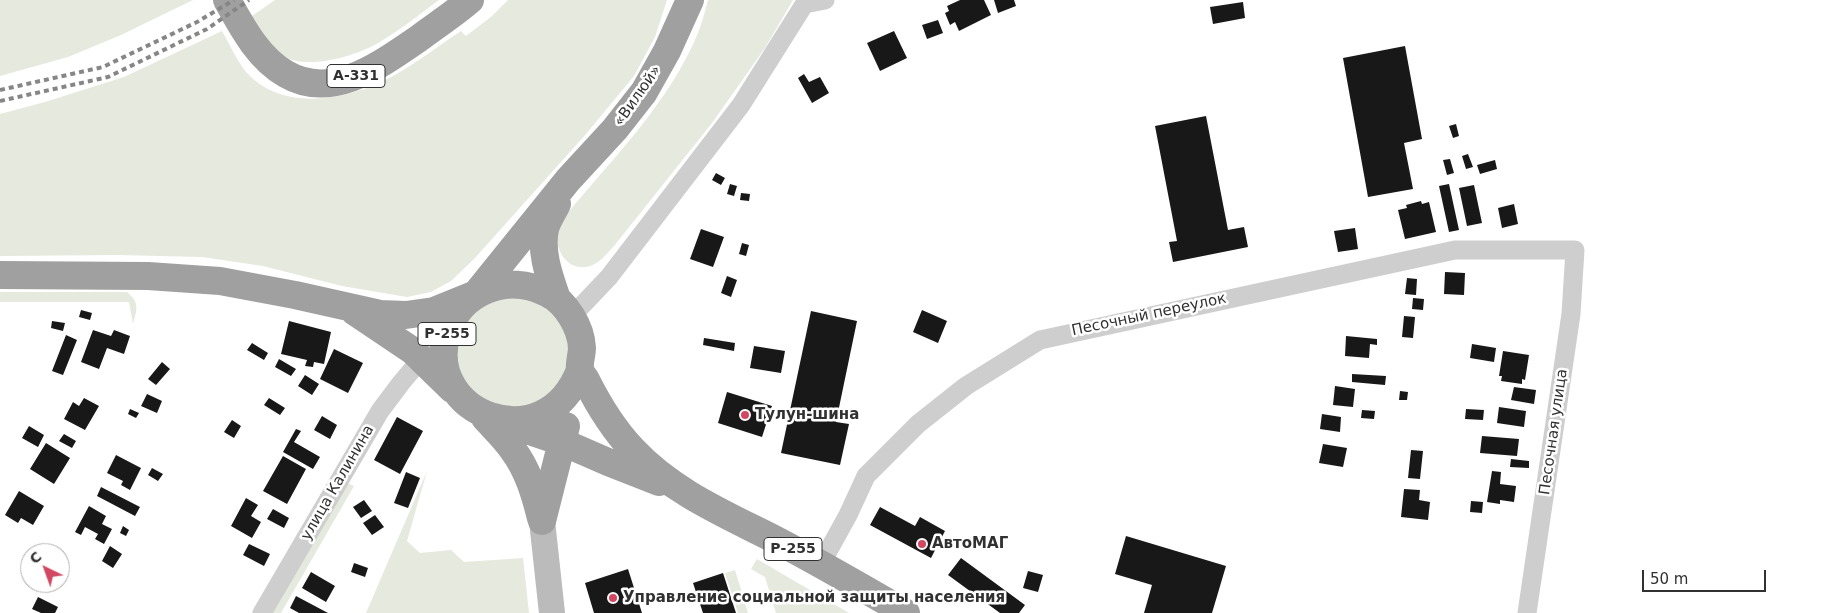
<!DOCTYPE html>
<meta charset="utf-8">
<style>
body{margin:0}
#map{position:relative;width:1825px;height:613px;overflow:hidden;background:#fff;font-family:"DejaVu Sans",sans-serif}
canvas{display:block}
.north{position:absolute;left:20px;top:543px;width:50px;height:50px;box-sizing:border-box;background:#fff;border:1px solid #adadad;border-radius:50%;rotate:318deg;font-size:14px;font-weight:700;line-height:20px;text-align:center;color:#313131}
.north::after{content:'';display:block;margin:auto;width:18px;height:22px;background:#d24862;clip-path:polygon(50% 0,100% 100%,50% 72%,0 100%)}
.scale{position:absolute;left:1642px;top:570px;width:124px;height:22px;box-sizing:border-box;border:2px solid #313131;border-top:0;padding-left:6px;font-size:15px;line-height:18px;white-space:nowrap;color:#313131;-webkit-text-stroke:4px #fff;paint-order:stroke}
</style>
<div id="map">
<canvas width="1825" height="613"></canvas>
<div class="north">С</div>
<div class="scale">50 m</div>
</div>
<script>
const ctx = document.querySelector('canvas').getContext('2d');
ctx.lineJoin = 'round';
function fill(path, color) {
  ctx.fillStyle = color;
  ctx.fill(path, 'evenodd');
}
function trace(path, color, width, dash) {
  ctx.strokeStyle = color;
  ctx.lineWidth = width;
  ctx.lineCap = dash ? 'butt' : 'round';
  ctx.setLineDash(dash || []);
  ctx.stroke(path);
}
function write(font, color, halo, rows, align = 'center') {
  ctx.font = font + ' "DejaVu Sans",sans-serif';
  ctx.lineWidth = 5;
  ctx.setLineDash([]);
  ctx.textBaseline = 'middle';
  ctx.strokeStyle = halo;
  ctx.fillStyle = color;
  for (const [text, x, y, turn = 0] of rows) {
    ctx.save();
    ctx.translate(x, y);
    ctx.rotate((+turn || 0) * Math.PI / 180);
    ctx.textAlign = isNaN(turn) ? turn : align;
    if (halo) ctx.strokeText(text, 0, 0);
    ctx.fillText(text, 0, 0);
    ctx.restore();
  }
}
fill(new Path2D(`
 M0,0H193L121,35L68,57L0,76Z
 M275,0H439C421,13 403,28 383,40C360,55 307,72 282,55C268,46 260,29 252,16Z
 M508,0H667L655,37L634,76L586,134L474,259L451,281L431,292L407,297L342,286L263,266L202,257L117,255L0,256V114L45,102L124,77L222,31C229,43 238,63 247,73C285,114 351,99 393,76C417,63 438,46 461,31L466,36L492,16Z
 M708,0H793L765,48L712,123L614,246C608,252 600,263 590,266C568,273 553,249 558,230C560,225 563,220 566,215C613,158 669,103 698,33C702,23 705,11 708,0Z
 M0,292H127C140,303 137,309 133,324L129,302H0Z
 M457 352a56 56 0 1 1 112 0a56 56 0 1 1-112 0Z
 M427,471L407,541L420,553L451,550L464,562L523,558L529,613H366Z
 M345,482L354,486L281,613H272Z
 M757,559L849,613H776L765,577L751,569Z
 M735,570L748,613H738L725,573Z`), '#e5e9de');
fill(new Path2D(`
 M960,0H984L991,15L959,31L955,22L950,25L945,13L949,11L947,6Z
 M994,0H1014L1016,6L998,13Z
 M1243,2L1245,18L1213,24L1210,7Z
 M938,20L943,33L927,39L922,25Z
 M894,31L907,58L880,71L867,43Z
 M1405,46L1422,139L1404,143L1413,189L1368,197L1343,58Z
 M804,74L809,82L820,77L829,93L812,103L798,78Z
 M1206,116L1228,230L1244,227L1248,247L1173,262L1169,242L1177,241L1155,126Z
 M1456,124L1459,136L1453,138L1449,126Z
 M1468,154L1473,167L1466,169L1462,156Z
 M1450,159L1454,173L1447,175L1443,160Z
 M1495,160L1497,169L1480,174L1477,165Z
 M716,173L725,178L721,185L712,180Z
 M730,184L737,186L734,196L727,194Z
 M1449,184L1459,230L1449,232L1439,186Z
 M1474,185L1482,223L1467,226L1459,188Z
 M741,193L750,194L749,201L740,200Z
 M1421,201L1422,204L1429,202L1436,232L1405,239L1398,210L1407,208L1406,205Z
 M1514,204L1518,224L1502,228L1498,208Z
 M1355,228L1358,249L1338,252L1334,231Z
 M701,229L724,237L713,267L690,259Z
 M742,243L749,245L746,256L739,254Z
 M1445,272L1465,273L1464,295L1444,294Z
 M727,276L737,280L731,297L721,293Z
 M1407,278L1417,279L1416,295L1405,294Z
 M1413,298L1424,299L1423,310L1412,309Z
 M81,310L92,313L90,320L79,317Z
 M922,310L947,321L938,343L913,332Z
 M811,311L857,321L836,422L849,424L840,465L781,453Z
 M1404,316L1415,317L1413,338L1402,337Z
 M52,321L65,323L63,331L51,328Z
 M289,321L331,332L324,364L314,362L313,367L305,366L307,360L281,354Z
 M93,330L111,336L114,330L130,336L124,354L107,348L99,369L81,362Z
 M66,335L77,340L63,375L52,371Z
 M1346,336L1377,339V345L1370,344L1369,358L1345,356Z
 M704,338L735,343L734,351L703,345Z
 M252,343L268,353L264,360L247,350Z
 M1472,344L1496,348L1494,362L1470,358Z
 M754,346L785,351L781,373L750,368Z
 M334,349L363,363L348,393L320,379Z
 M1503,351L1529,355L1525,380L1522,379V384L1501,381L1502,376H1499Z
 M279,359L296,369L291,376L275,367Z
 M162,362L170,369L156,385L148,379Z
 M1352,374L1386,376L1385,385L1352,382Z
 M305,375L319,384L312,395L298,386Z
 M1335,386L1355,389L1353,407L1333,405Z
 M1514,387L1536,390L1534,404L1511,400Z
 M1400,391L1408,392L1407,400H1399Z
 M727,392L772,406L762,437L718,423Z
 M147,394L162,401L157,413L141,406Z
 M84,398L99,406L85,430L64,419L73,402L79,406Z
 M269,398L285,408L280,415L264,405Z
 M1499,407L1526,411L1524,427L1497,423Z
 M130,409L139,413L136,418L128,414Z
 M1466,409L1484,410L1483,420L1465,419Z
 M1362,410L1375,411L1374,419L1361,418Z
 M1322,414L1341,417L1340,432L1320,429Z
 M322,416L337,425L330,439L314,430Z
 M397,417L423,431L400,474L374,460Z
 M232,420L241,426L234,438L224,432Z
 M29,426L44,435L38,447L22,438Z
 M296,429L301,431L294,442L320,457L313,469L283,452Z
 M64,434L76,441L72,448L59,441Z
 M1482,436L1519,439L1517,456L1480,453Z
 M46,443L70,458L54,484L30,469Z
 M1323,444L1347,448L1343,467L1319,463Z
 M1411,450L1423,451L1420,479L1408,478Z
 M116,455L141,468L130,490L121,485L123,481L107,473Z
 M283,456L306,469L287,504L263,491Z
 M1511,459L1529,461V468L1510,467Z
 M152,468L163,474L158,481L148,475Z
 M1492,471L1501,472L1500,484L1516,486L1514,502L1500,500V504L1487,502Z
 M406,472L420,478L408,508L394,503Z
 M101,487L140,507L135,516L97,496Z
 M1404,489L1420,490L1419,500L1430,502L1428,520L1401,517Z
 M19,491L44,506L33,525L21,518L18,523L5,515Z
 M246,498L258,505L251,516L261,522L252,538L231,526Z
 M364,500L372,511L361,518L353,507Z
 M1471,501L1483,502L1482,513L1470,512Z
 M89,506L106,516L102,524L112,529L104,544L95,539L98,534L85,527L81,535L75,532Z
 M880,507L915,526L920,517L945,531L931,558L870,525Z
 M273,509L289,518L284,528L267,519Z
 M375,515L384,527L372,535L363,523Z
 M123,526L129,530L126,536L120,533Z
 M1126,536L1226,566L1212,613H1144L1152,585L1115,574Z
 M249,544L270,554L264,566L243,555Z
 M110,546L122,554L113,568L102,561Z
 M961,558L1025,605L1019,613H1000L948,575Z
 M354,563L368,568L365,577L351,572Z
 M628,569L642,613H594L585,583Z
 M1028,571L1043,575L1038,592L1023,588Z
 M311,572L335,586L326,602L302,588Z
 M723,573L736,613H703L693,583Z
 M296,596L328,613H299L290,608Z
 M38,597L58,607L55,613H41L32,609Z`), '#181818');
trace(new Path2D(`
 M805,4L825,0
 M571,317L609,277L741,105L807,0
 M821,564L848,515L866,476L918,424L966,386L1040,340L1455,250H1575L1571,314L1527,613
 M262,613L380,411L401,383L448,327`), '#cecece', 19);
trace(new Path2D(`
 M542,521L552,613`), '#bbb', 26);
trace(new Path2D(`
 M227,0C242,27 258,58 286,74C332,101 380,65 418,39C435,26 454,14 470,0
 M557,204C553,212 547,221 545,229C540,253 550,278 557,299
 M0,275L148,276L220,281L295,295L380,314L406,315L434,311L476,294L568,180L615,129L644,92L667,51L690,0
 M355,312L413,351L452,389
 M580,370C545,462 422,414 447,333C461,290 508,273 547,293C566,302 581,327 582,348C582,355 579,362 580,369C580,373 584,376 586,380C599,406 613,429 633,450C672,492 727,515 776,540C820,563 863,588 906,613
 M485,418C494,428 505,438 513,450C528,470 535,494 541,518
 M506,423L562,442L608,462L659,482
 M542,521L566,426`), '#a0a0a0', 28);
trace(new Path2D(`
 M0,90L103,67L197,22L234,0
 M0,101L108,77L207,29L249,0`), '#868686', 4, [5, 4]);
for (const [x, y, r, color] of [
 [745,415,5,"#d24862"],
 [922,544,5,"#d24862"],
 [613,598,5,"#d24862"]
]) {
  const dot = new Path2D();
  dot.arc(x, y, r, 0, 2 * Math.PI);
  ctx.fillStyle = color;
  ctx.fill(dot);
  trace(dot, '#fff', 2);
}
for (const [x, y, w] of [
 [356,76,58],
 [447,334,58],
 [793,549,58]
]) {
  const box = new Path2D();
  box.roundRect(x - w / 2, y - 11.5, w, 23, 4);
  ctx.fillStyle = '#fff';
  ctx.fill(box);
  trace(box, '#313131', 1);
}
write('bold 14px', '#313131', null, [
 ["А-331",356,76],
 ["Р-255",447,334],
 ["Р-255",793,549]
]);
write('15px', '#313131', '#fff', [
 ["«Вилюй»",638,96,-55],
 ["Песочный переулок",1149,315,-12],
 ["Песочная улица",1554,432,-82],
 ["улица Калинина",338,483,-60]
]);
write('bold 15px', '#313131', '#fff', [
 ["Тулун-шина",755,415],
 ["АвтоМАГ",932,544],
 ["Управление социальной защиты населения",623,598]
], 'left');
</script>
